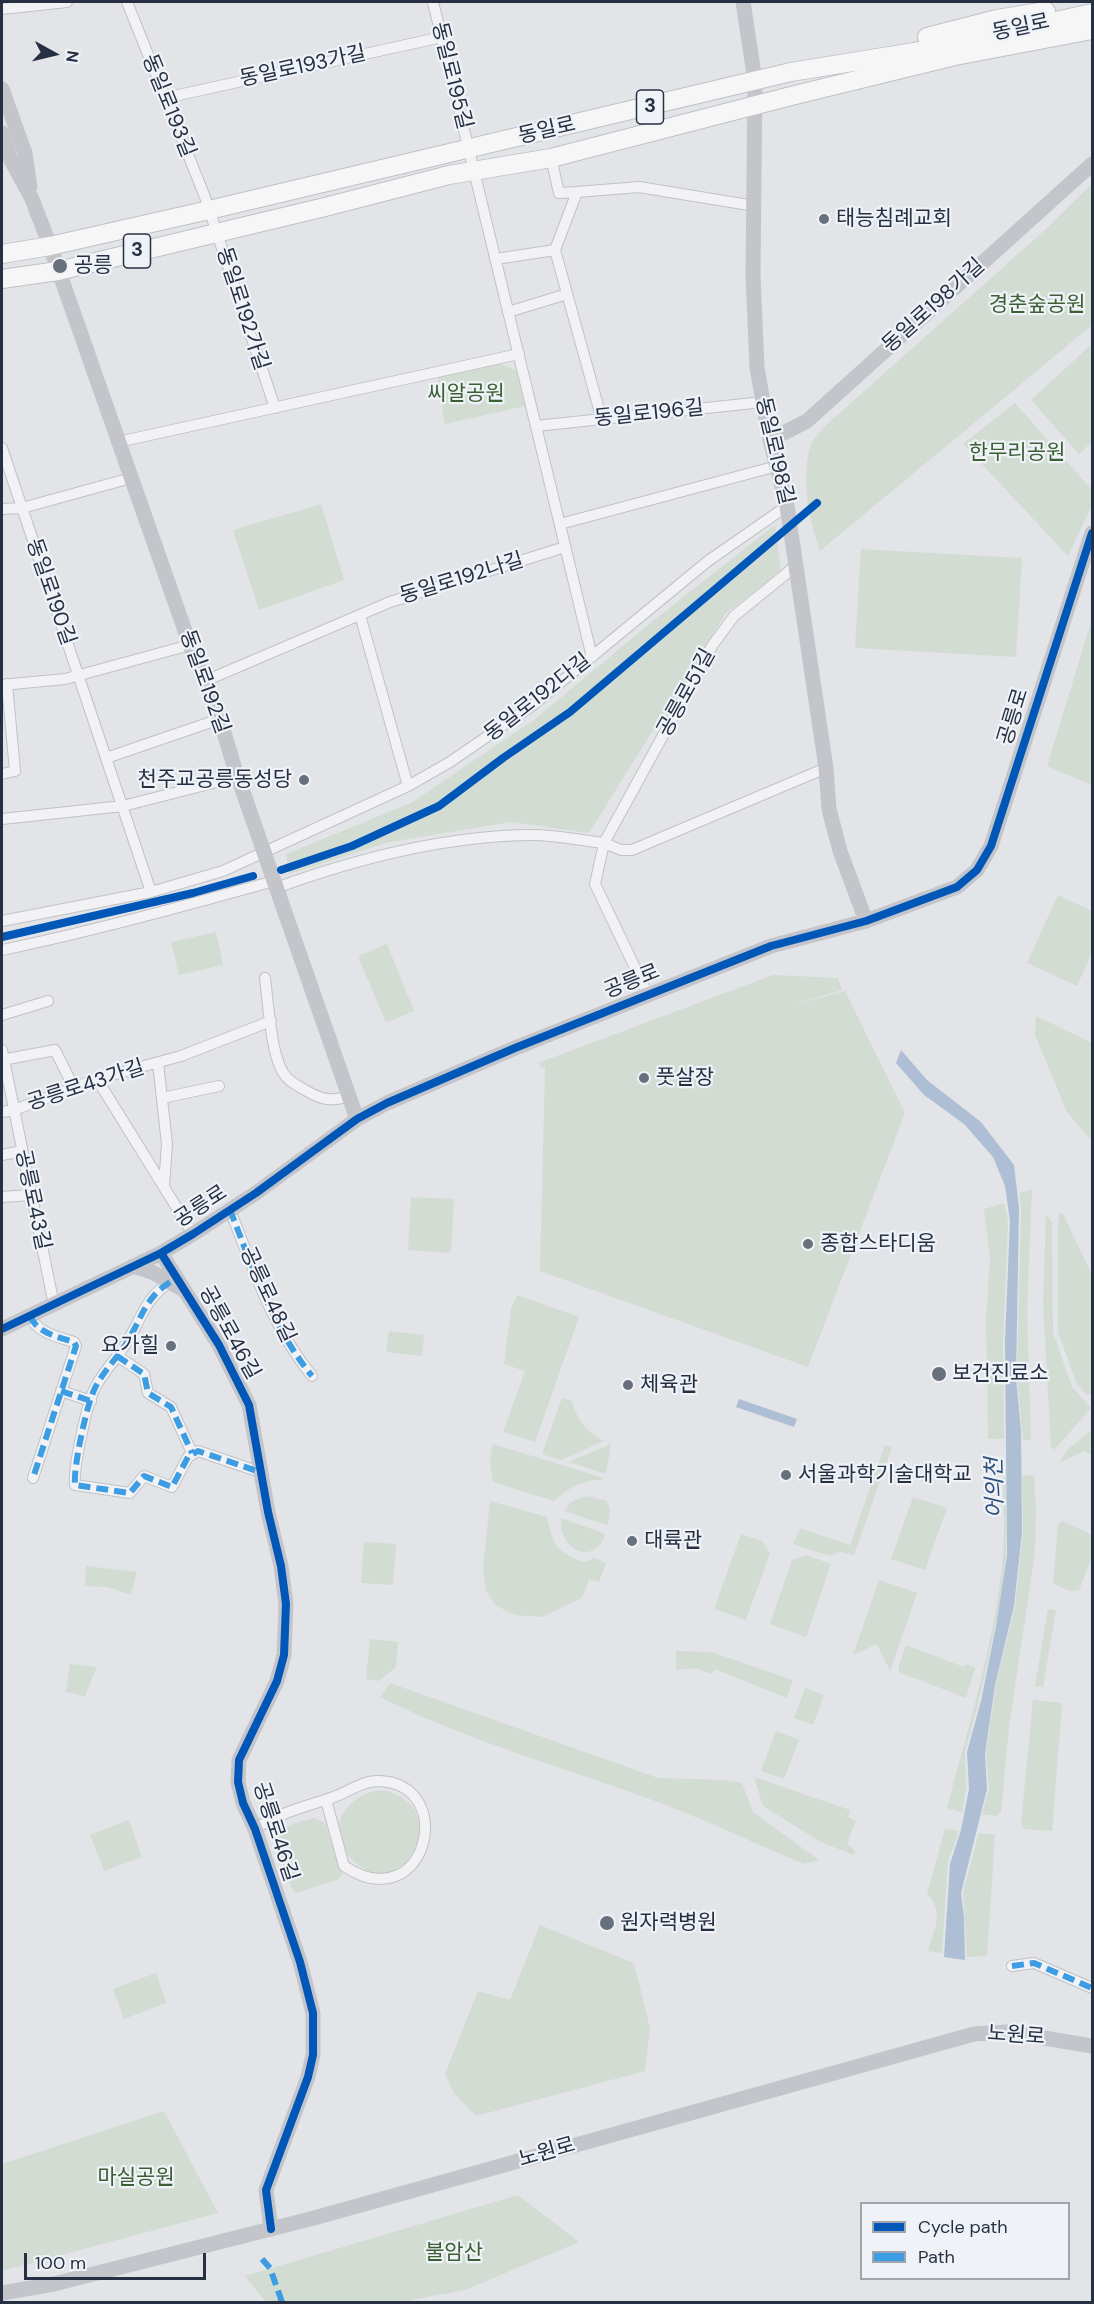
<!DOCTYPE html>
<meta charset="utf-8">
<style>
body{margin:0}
#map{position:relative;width:1094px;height:2304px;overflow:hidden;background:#e2e4e8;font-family:"DM Sans",sans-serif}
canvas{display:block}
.frame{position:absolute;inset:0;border:3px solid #273043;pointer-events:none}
.legend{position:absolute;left:860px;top:2202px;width:210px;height:78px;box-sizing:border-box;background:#eff2f7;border:2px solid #9fa4af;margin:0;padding:8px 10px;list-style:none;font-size:18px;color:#273043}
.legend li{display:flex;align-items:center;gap:12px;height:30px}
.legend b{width:30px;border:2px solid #9fa4af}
.north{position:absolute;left:24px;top:24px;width:60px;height:60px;-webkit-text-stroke:4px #eff2f7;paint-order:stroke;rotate:98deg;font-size:16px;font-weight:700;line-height:24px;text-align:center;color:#273043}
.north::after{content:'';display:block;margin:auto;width:21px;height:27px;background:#273043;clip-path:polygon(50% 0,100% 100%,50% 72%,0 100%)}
.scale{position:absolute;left:24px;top:2253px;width:182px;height:27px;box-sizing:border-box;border:3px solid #273043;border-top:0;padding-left:8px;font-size:18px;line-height:21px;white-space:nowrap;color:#273043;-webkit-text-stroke:4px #eff2f7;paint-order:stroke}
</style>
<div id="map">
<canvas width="1094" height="2304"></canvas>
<div class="frame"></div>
<ul class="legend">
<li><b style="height:8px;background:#0057b8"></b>Cycle path</li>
<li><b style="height:8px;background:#3d9de3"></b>Path</li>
</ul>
<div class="north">N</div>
<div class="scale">100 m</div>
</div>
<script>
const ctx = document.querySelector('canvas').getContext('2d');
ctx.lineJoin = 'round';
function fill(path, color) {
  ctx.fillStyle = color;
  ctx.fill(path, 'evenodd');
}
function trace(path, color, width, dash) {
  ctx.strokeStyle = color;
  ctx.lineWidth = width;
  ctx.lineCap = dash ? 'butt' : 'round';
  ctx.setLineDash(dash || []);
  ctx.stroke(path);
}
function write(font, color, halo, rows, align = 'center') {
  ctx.font = font + ' "DM Sans","Noto Sans KR",sans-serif';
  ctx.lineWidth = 4.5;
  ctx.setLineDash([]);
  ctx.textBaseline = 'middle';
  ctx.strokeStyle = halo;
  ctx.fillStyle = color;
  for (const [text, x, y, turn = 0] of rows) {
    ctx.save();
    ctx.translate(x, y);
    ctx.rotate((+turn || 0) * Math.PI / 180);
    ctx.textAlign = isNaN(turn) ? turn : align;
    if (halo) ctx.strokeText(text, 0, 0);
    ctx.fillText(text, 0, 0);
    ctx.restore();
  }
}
fill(new Path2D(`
 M1092,184V325L820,551C809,520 801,480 810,447C812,440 820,433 824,427L1046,229Z
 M1092,344V442L1079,454L1031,400Z
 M497,363L516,370L525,406L445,424L437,375Z
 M1015,403L1092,490V505L1068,556L963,444Z
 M321,504L344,580L259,610L233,530Z
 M775,525L781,570L726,613L589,833L511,822L390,842L289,874L286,854L411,803L534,720L654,620Z
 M861,549L1022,558L1016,657L855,648Z
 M1092,619V785L1047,766Z
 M1058,895L1092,911V952L1077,986L1027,963Z
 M216,932L223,965L179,975L171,942Z
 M387,944L414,1011L386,1023L358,956Z
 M773,975L838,978L842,990L787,1007L845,991L905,1113L808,1367L540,1271L545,1067L541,1068L538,1063Z
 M1036,1016L1092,1043V1141L1067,1112L1035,1035Z
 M1032,1189L1027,1311L1031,1440H1023L1017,1378L1021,1208L1019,1193Z
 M411,1197L454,1199L451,1253L408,1250Z
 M1004,1203L1008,1221L1003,1345L1004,1439H988L986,1318L990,1259L984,1209Z
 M1060,1213L1063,1214L1092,1275V1395L1086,1394L1077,1384L1058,1332V1222Z
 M1046,1215L1052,1222L1053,1332L1072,1387L1091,1408L1054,1450L1051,1446L1043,1305Z
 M517,1295L579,1317L535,1442L503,1432L525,1371L504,1364L511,1309Z
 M389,1331L424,1335L422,1356L386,1352Z
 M562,1398L572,1401C577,1420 586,1432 604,1441L561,1460L542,1454Z
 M1092,1430V1455L1084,1451L1059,1463L1069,1448Z
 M493,1444L604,1478L602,1480C582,1480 569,1487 554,1501L493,1482C490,1468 489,1457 493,1444Z
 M611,1444L606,1474L568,1462Z
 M885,1445L892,1447L854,1555L840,1552L830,1556L793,1544L799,1530L802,1529L850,1545Z
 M1034,1475L1036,1508L1035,1552L1009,1727L1001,1812L997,1816L982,1814L989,1789L986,1753L996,1684L1015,1606L1023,1532L1022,1476Z
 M1006,1477V1555L1000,1603L979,1701L965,1752L966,1790L962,1812L947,1808C969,1725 995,1642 1003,1556C1005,1531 1003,1504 1003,1478Z
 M588,1496L606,1501L610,1508L608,1524L606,1525L564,1511L572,1501Z
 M913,1497L947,1508L925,1570L891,1559Z
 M490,1501L547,1517C553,1545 556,1552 584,1562L595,1558L606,1563L599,1582L589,1579L582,1598L542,1617L515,1615L495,1605L486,1590L483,1568Z
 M561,1518L603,1533L605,1536C591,1568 558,1547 561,1518Z
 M1063,1521L1092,1535V1557L1079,1590L1070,1591L1053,1584L1058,1523Z
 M741,1534L762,1541L770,1553L746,1620L714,1609Z
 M364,1542L396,1544L393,1585L361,1583Z
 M806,1555L831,1564L806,1637L770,1624L792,1560Z
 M86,1566L137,1572L131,1595L108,1587L85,1586Z
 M879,1580L917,1593L890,1671L877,1644L853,1655Z
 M1048,1609L1056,1610L1043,1687L1035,1686Z
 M370,1639L398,1642L396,1667L379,1681L366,1679Z
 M906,1645L964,1667L966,1664L975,1668L966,1698L899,1672V1666Z
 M676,1651L711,1652L793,1680L787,1698L715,1669L712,1674L696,1668L676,1670Z
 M70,1664L97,1667L85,1696L66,1692Z
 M390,1683L658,1778L723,1780L742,1783L753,1812L819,1860L804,1864C751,1842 698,1816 644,1797C555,1765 464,1739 380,1697Z
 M805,1688L824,1695L813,1725L794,1718Z
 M1033,1700L1062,1703L1052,1831L1024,1829L1021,1824Z
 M776,1731L799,1740L784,1779L761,1771Z
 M754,1777L850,1810L848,1817L856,1821L847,1843L855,1851L854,1855L821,1842L763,1806Z
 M382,1790C421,1798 431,1832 406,1862C402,1868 396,1874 388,1875C381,1877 373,1873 366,1870C358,1865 351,1860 346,1852C326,1822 351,1793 382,1790Z
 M314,1818L325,1823L342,1874L339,1879L296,1893L291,1887L275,1841L278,1832L295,1823Z
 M129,1820L142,1857L104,1871L90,1835Z
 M945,1829L959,1831L948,1862L942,1953L928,1951C934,1929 945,1912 927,1894Z
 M979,1833L995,1835L987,1956L967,1957L963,1892Z
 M540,1925L634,1963L650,2028L645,2071L476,2116L454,2093L445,2074L478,1991L510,2000Z
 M156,1973L166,2003L124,2019L113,1989Z
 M164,2111L218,2213L2,2271V2164Z
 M518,2195L579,2242L465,2290L400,2302H266L245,2276Z`), '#d2dcd2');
fill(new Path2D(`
 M901,1050L927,1080L981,1122L1014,1165L1019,1208L1016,1378L1021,1431L1022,1532L1014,1606L995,1685L985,1754L987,1789L961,1893L964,1917L965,1960L944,1957L950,1864L961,1830L969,1789L967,1752L981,1701L996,1626L1007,1555L1005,1341L1010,1221L1005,1186L993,1157L964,1124L924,1095L896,1063Z
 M739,1399L797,1419L794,1427L736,1407Z`), '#aebfd5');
const street = new Path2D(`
 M127,2L205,197L275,408
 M433,2L592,657
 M2,9L67,2
 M165,98L442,37
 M551,158L559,193L577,192
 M496,259L555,250
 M508,312L567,294
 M602,420L555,250L577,192L639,187L755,206
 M536,426L763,402
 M118,442L519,354
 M2,448L151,892
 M2,509L22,508L131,478
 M560,524L777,466
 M360,615L408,786
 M205,681L390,602L565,547
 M2,685L65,679L190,645
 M106,758L220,719
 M2,774L15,771L7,684
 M2,819L123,806L217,782
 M276,888C358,858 443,836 531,835C555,835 580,840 604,843L712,646L734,616L786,574L796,564
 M2,921L151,892L223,871L408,786L450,762L533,705L708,561L787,506
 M2,950C93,931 184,906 274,881
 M265,978C268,1001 271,1056 284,1074C289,1082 297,1085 305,1090C322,1100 331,1102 349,1096
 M648,995L595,884L604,843L621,850H632L826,768
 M2,1015L48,1001
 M2,1050L54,1305
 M2,1060L55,1050L74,1088
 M158,1063L167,1144L164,1186
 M97,1079L193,1234
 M162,1098L219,1086
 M2,1112L14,1110L97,1079L181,1056L271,1021
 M2,1155L22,1151
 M2,1197L31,1195
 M230,1210C253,1268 272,1327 312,1376
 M170,1282C146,1298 143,1314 130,1337C121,1354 105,1369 96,1386C87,1401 73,1469 75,1485L130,1493L144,1476L172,1487L188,1457L198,1451L260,1472
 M30,1316C37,1333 58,1337 74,1342L76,1346L33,1478
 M117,1356L144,1374L148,1393L171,1407L192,1453
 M61,1391L91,1401
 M255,1829C278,1813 305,1807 331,1798C347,1793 361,1781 378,1781C460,1783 426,1921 344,1866L326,1800
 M1012,1966L1034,1963L1092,1988`);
const primary = new Path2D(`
 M927,37L997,19L1046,11
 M2,254L50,246L209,210L791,72L914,52L1092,13
 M2,279L58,271L325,207L449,175L551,158L795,95L955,56L1092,30`);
trace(street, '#c0c2c6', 12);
trace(primary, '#bec1c6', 20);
trace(street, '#f2f2f4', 10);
trace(new Path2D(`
 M743,2L755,81L753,275L757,368L770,440L787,506L826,768L829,809L840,851L866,921
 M2,89L25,153L30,187
 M2,133L11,160L32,199L50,246L190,645L220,719L234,766L357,1119
 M770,440L807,421L1092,164
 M161,1253L219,1345L249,1405L268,1512L281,1566L286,1604L284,1655L277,1681L239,1760L238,1782L243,1803L255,1829L300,1962L313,2013V2055L308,2077L266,2190L271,2229
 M133,1266L152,1272L182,1289
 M2,1329L161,1253L193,1234L256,1193L357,1119L387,1103L515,1048L771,946L866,921L957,887L977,870L991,846L1092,533
 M2,2293L54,2284L314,2218L974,2034L1008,2032L1092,2046`), '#c3c5ca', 15);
trace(primary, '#f6f6f7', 18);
trace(new Path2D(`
 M230,1210C253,1268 272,1327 312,1376
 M170,1282C146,1298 143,1314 130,1337C121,1354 105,1369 96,1386C87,1401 73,1469 75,1485L130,1493L144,1476L172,1487L188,1457L198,1451L260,1472
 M30,1316C37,1333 58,1337 74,1342L76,1346L33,1478
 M117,1356L144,1374L148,1393L171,1407L192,1453
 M61,1391L91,1401
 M1012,1966L1034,1963L1092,1988
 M262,2259L270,2268L282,2302`), '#3d9de3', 6, [12, 6]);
trace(new Path2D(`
 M281,870L352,846L439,806L503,758L570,712L817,503
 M2,937L193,893L253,876
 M161,1253L219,1345L249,1405L268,1512L281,1566L286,1604L284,1655L277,1681L239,1760L238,1782L243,1803L255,1829L300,1962L313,2013V2055L308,2077L266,2190L271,2229
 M2,1329L161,1253L193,1234L256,1193L357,1119L387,1103L515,1048L771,946L866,921L957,887L977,870L991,846L1092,533`), '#0057b8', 8);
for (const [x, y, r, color] of [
 [824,219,6,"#686f7d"],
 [60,266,8,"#686f7d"],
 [304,780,6,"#686f7d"],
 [644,1078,6,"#686f7d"],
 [808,1244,6,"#686f7d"],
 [171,1346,6,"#686f7d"],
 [939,1374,8,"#686f7d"],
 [628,1385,6,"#686f7d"],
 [786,1475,6,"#686f7d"],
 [632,1541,6,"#686f7d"],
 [607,1923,8,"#686f7d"]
]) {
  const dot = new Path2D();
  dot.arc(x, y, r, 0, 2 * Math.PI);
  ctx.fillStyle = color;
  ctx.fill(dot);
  trace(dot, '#eff2f7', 2);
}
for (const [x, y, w] of [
 [650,107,27],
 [137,251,27]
]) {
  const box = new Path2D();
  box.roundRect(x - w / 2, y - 17, w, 34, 4.5);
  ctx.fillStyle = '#eff2f7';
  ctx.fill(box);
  trace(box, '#273043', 1.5);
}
write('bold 20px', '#273043', null, [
 ["3",650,107],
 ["3",137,251]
]);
write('21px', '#273043', '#eff2f7', [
 ["동일로",1021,28,-12],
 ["동일로193가길",303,67,-12],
 ["동일로195길",451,76,76],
 ["동일로193길",168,106,68],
 ["동일로",547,131,-13],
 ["동일로198가길",934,306,-42],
 ["동일로192가길",242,309,72],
 ["동일로196길",649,414,-6],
 ["동일로198길",774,451,77],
 ["동일로192나길",462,579,-17],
 ["동일로190길",50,592,71],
 ["동일로192길",204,682,70],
 ["공릉로51길",687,693,-61],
 ["동일로192다길",538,698,-38],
 ["공릉로",1014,717,-73],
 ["공릉로",632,982,-22],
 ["공릉로43가길",86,1086,-18],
 ["공릉로43길",32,1200,78],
 ["공릉로",201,1207,-33],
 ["공릉로48길",267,1295,65],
 ["공릉로46길",229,1333,61],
 ["공릉로46길",275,1832,72],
 ["노원로",1016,2036,4],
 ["노원로",547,2153,-16]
]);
write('21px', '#273043', '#eff2f7', [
 ["태능침례교회",836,219],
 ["공릉",74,266],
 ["천주교공릉동성당",292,780,"right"],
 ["풋살장",656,1078],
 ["종합스타디움",820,1244],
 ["요가힐",159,1346,"right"],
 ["보건진료소",952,1374],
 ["체육관",640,1385],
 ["서울과학기술대학교",798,1475],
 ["대륙관",644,1541],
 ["원자력병원",620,1923]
], 'left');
write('21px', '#3a6033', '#eff2f7', [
 ["경춘숲공원",1037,305],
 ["씨알공원",466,394],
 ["한무리공원",1017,453],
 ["마실공원",136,2178],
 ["불암산",454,2253]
]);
write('italic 22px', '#2d4d7a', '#eff2f7', [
 ["어의천",996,1488,-91]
]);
</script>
